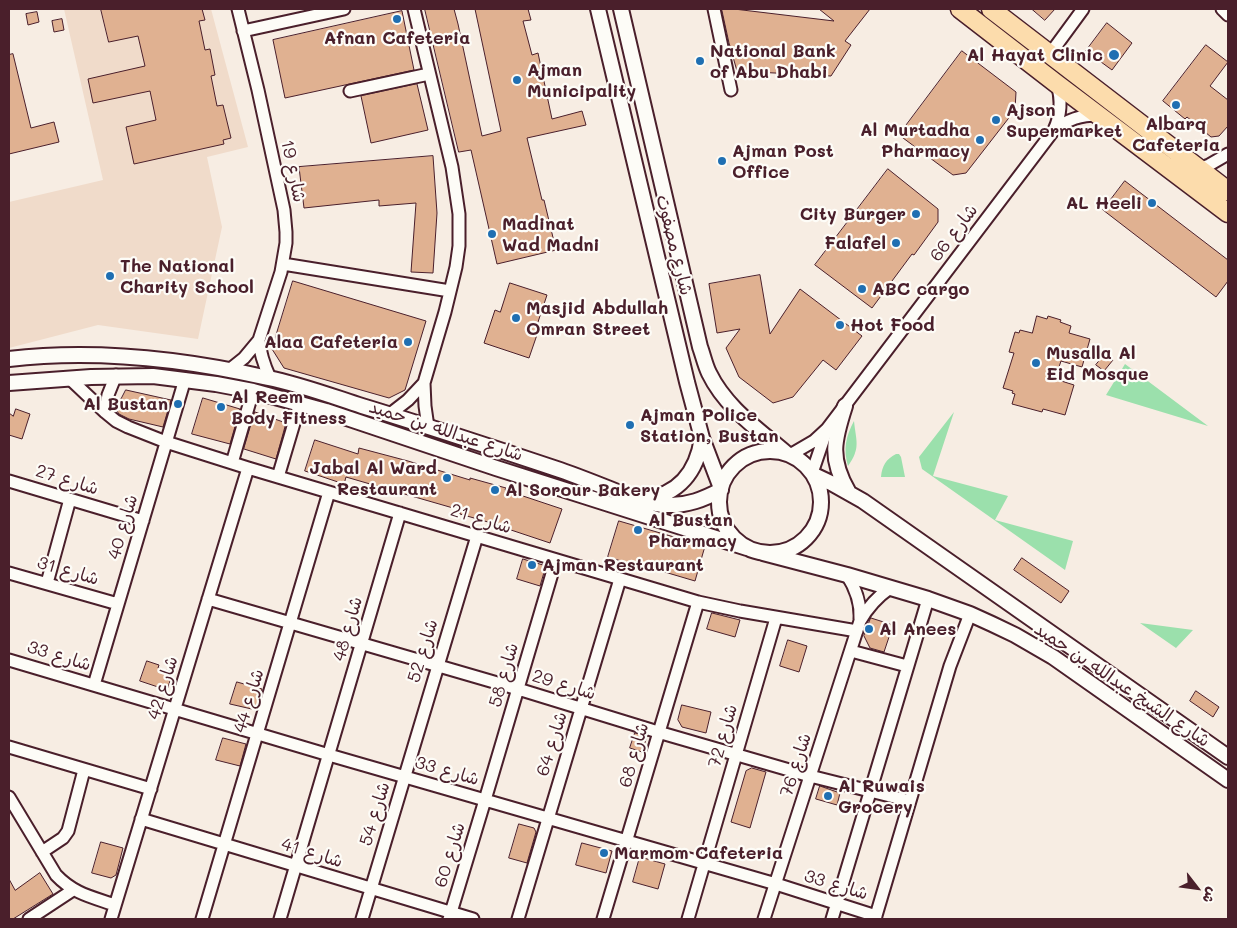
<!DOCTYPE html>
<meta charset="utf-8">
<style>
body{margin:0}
#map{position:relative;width:1237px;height:928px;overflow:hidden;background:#f7ede3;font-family:Mali,"Playpen Sans Arabic",sans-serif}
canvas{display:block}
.frame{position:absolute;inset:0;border:10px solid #4a1f2b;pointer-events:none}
.north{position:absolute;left:1172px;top:863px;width:50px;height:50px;-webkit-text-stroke:4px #fdfcf7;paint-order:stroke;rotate:120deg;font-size:14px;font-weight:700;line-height:20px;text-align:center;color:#4a1f2b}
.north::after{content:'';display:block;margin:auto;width:18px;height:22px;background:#4a1f2b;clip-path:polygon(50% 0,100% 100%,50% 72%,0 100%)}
</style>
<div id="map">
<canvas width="1237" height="928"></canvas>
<div class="frame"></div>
<div class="north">ش</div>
</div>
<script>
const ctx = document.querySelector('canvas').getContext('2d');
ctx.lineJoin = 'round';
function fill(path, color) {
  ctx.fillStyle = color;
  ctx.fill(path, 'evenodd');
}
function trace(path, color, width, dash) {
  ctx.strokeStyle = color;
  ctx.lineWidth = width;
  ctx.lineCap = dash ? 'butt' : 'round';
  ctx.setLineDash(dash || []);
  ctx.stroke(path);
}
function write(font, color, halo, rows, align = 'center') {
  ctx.font = font + ' Mali,"Playpen Sans Arabic",sans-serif';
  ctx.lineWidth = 4.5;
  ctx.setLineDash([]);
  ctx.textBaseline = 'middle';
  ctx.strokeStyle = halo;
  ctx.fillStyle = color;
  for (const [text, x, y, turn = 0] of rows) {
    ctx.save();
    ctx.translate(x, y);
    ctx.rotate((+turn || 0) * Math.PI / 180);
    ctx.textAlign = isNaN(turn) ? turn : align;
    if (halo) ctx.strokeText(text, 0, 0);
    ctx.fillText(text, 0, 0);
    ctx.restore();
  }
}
fill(new Path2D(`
 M64,9H211L248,147L207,157L222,227L198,339L98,325L9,348V202L103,180Z`), '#f0dbca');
fill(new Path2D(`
 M1125,364L1208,426L1106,395Z
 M954,412L933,476L1008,496L995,520L1073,541L1065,570L922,469L919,457Z
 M854,421C856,441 861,448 848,466C843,449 846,436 854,421Z
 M896,454H899L901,457L905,477H881C882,466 886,459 896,454Z
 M1140,623L1193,630L1176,648Z`), '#9be0ac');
const building = new Path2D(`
 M101,9H202L205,20L199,21L205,50L210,49L215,75L211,76L217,106L223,105L231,138L223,140L224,144L134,164L126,127L156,120L150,91L93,103L88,79L145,66L138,36L109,42Z
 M425,9H454L458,24L482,136L501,131L475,9H528L531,20L523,21L532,55L538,53L552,119L582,111L586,125L527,138L542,200H544L556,250L497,264L471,150L459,152Z
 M722,9H734L834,21L819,9H870L845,41L851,45L831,76L737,71L729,43Z
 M1032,9H1055L1045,20Z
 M402,11L414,70L285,98L273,40Z
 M37,12L39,22L28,25L26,14Z
 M62,19L64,30L54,32L52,21Z
 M1107,23L1132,43L1112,70L1086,51Z
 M1206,45L1228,62L1210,86L1228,100V126L1219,136L1211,137L1187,117L1185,119L1163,101Z
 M962,51L1016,92L1015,110L966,173L953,175L899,135Z
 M13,54L31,128L54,122L59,142L9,154V55Z
 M417,84L428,130L371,143L361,96Z
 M433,156L437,213L433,273L411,272L416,203L379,206V200L304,208L299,167Z
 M888,169L938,209V222L914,255L912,254L872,308L815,265Z
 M1125,181L1228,260V281L1216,297L1103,210Z
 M760,275L770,334L800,289L862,336L836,370L823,360L793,397L773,403L739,377L726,348L740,329L717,333L709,284Z
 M293,281L426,321L405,390L389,398L284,368L272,349Z
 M510,283L547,295L537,325L540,326L529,358L484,343L495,310L500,312Z
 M1037,316L1047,319L1048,316L1061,320L1060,322L1071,326L1069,333L1090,339L1082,367L1061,361L1055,379L1074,385L1065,415L1043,409L1042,412L1012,404L1015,394L1012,393L1013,391L1003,388L1014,353L1009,352L1015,332L1019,333L1020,330L1032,333Z
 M1105,354L1113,360L1104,371L1096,365Z
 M126,390L171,400L163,427L129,419L119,414L117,411V407Z
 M203,398L240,409L230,444L192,434Z
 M16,409L30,414L22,439L9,435V413L13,416Z
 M255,412L286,423L276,459L244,449Z
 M315,440L358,454L359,448L408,461L470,480V478L506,488L505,490L562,509L550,543L508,529L509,528L460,514V510L401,493L346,477L344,484L305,471Z
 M619,521L705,546L695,581L651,568L650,570L608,557Z
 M1022,558L1069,591L1061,603L1014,570Z
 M523,559L543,565L545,569L540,586L517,579Z
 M712,613L740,620L735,637L707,629Z
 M871,618L893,625L884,652L870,648L864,636Z
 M788,640L807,646L799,672L780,666Z
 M147,661L159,665L158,668L173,672L167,690L140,681Z
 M237,682L262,689L256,710L230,704Z
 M1196,691L1219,707L1213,717L1190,701Z
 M682,705L711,712L706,733L682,727L678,720Z
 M635,733L647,736L642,752L630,748Z
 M223,738L246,744L240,766L216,760Z
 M752,768L766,772L750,828L731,822L746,771Z
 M820,786L840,793L837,805L816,799Z
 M519,824L534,828L536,832L527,863L509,858Z
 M101,842L123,848L116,875L111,878L92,873Z
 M582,843L612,851L606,873L576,865Z
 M640,857L665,864L658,889L633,882Z
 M40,873L53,894L13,919H9V879L15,890Z`);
fill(building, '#e0b191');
trace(building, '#4a1f2b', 1);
const minor = new Path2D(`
 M414,9L452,167L459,214V246L456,267L445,312L424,383L425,406L428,427
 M714,9L731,90
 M1222,9L1228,15
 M243,31L344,9
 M1050,54L1083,9
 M350,91L429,74
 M1054,130C1068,119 1081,115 1098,115
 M1199,169L1209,165L1228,154
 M283,264L450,291
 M259,340C260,354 264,365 270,378
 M229,370L244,358L259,340L281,272L286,243V232L284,210L258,90L238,9
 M69,378L105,412L116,421L128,427L166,442L248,468L698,602L740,611L857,631
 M105,412L108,395L116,375
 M390,414L408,400L424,383
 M790,455L814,441L827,429L1054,130C1061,115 1062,100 1057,84
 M232,463L253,391
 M812,473L826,432
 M278,477L300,403
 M9,481L143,521
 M9,573L118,604
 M847,575C856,589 861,602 860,619
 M47,583L70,499
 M208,599L518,689L658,732L810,776L910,801
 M851,651L907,666
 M9,660L329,755L776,884L876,916
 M94,685L185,379
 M9,747L151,789
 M9,797L56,875C74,894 92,897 115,905
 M141,819L473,919
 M42,852L63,838L68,831L84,770
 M29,919L73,890
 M111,919L248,468
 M202,919L329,492
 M280,919L400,513
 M362,919L477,536
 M449,919L485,800L556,560
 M518,919L620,579
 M603,919L698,602
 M688,919L776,618
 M764,919L860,621C868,607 877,597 890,588
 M832,919L928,599
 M875,919L950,666L970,614`);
const tertiary = new Path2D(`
 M598,9L687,382L702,438L721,488
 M621,9L700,347C703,355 705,365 709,373C726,408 758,429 787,454
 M9,359C94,349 184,359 268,378C299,384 331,396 362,406C428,426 494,448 560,470C580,477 600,485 620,493C635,498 651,505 667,505C687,506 704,499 721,490
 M9,383L91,377L153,376L216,384L253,391L326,411L496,468L747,548
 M845,406C834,440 829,458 848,491
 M719 502a51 51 0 1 1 102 0a51 51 0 1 1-102 0Z
 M814,475L831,483L863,501L1228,757
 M644,499C679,495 697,471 702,438
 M763,553L847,575L928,599L970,614L992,624L1015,635L1053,657L1228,780`);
const primary = new Path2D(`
 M960,9L1057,84L1228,213
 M991,9L1228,191`);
trace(minor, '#4a1f2b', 15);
trace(tertiary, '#4a1f2b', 18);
trace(primary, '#4a1f2b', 21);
trace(minor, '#fdfcf7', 11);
trace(tertiary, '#fdfcf7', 14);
trace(primary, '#fcdcac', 18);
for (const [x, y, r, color] of [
 [397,19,5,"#1f6fb2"],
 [1114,55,6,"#1f6fb2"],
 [700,61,5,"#1f6fb2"],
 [517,80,5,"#1f6fb2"],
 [1176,105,5,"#1f6fb2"],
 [996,120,5,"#1f6fb2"],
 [980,140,5,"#1f6fb2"],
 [722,161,5,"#1f6fb2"],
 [1152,203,5,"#1f6fb2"],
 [916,214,5,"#1f6fb2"],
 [492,234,5,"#1f6fb2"],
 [896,243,5,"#1f6fb2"],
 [110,276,5,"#1f6fb2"],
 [862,289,5,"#1f6fb2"],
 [516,318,5,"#1f6fb2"],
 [840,325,5,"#1f6fb2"],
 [408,342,5,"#1f6fb2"],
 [1036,363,5,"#1f6fb2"],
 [178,404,5,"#1f6fb2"],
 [221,407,5,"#1f6fb2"],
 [630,425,5,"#1f6fb2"],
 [447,478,5,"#1f6fb2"],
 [495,490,5,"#1f6fb2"],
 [638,530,5,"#1f6fb2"],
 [532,565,5,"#1f6fb2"],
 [869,629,5,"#1f6fb2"],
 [828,796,5,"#1f6fb2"],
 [604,853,5,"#1f6fb2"]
]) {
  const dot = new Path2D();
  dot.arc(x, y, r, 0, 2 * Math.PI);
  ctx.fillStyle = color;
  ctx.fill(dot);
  trace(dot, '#fdfcf7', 2);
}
write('bold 18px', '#4a1f2b', '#fdfcf7', [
 ["Afnan Cafeteria",397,38,"center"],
 ["National Bank",710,51],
 ["of Abu Dhabi",710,72],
 ["Al Hayat Clinic",1103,55,"right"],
 ["Ajman",527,70],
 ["Municipality",527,91],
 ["Ajson",1006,110],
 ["Supermarket",1006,131],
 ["Albarq",1176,124,"center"],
 ["Cafeteria",1176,145,"center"],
 ["Al Murtadha",970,130,"right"],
 ["Pharmacy",970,151,"right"],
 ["Ajman Post",732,151],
 ["Office",732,172],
 ["AL Heeli",1142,203,"right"],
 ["City Burger",906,214,"right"],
 ["Madinat",502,224],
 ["Wad Madni",502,245],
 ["Falafel",886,243,"right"],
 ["The National",120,266],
 ["Charity School",120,287],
 ["ABC cargo",872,289],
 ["Masjid Abdullah",526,308],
 ["Omran Street",526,329],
 ["Hot Food",850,325],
 ["Alaa Cafeteria",398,342,"right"],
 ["Musalla Al",1046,353],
 ["Eid Mosque",1046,374],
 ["Al Reem",231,397],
 ["Body Fitness",231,418],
 ["Al Bustan",168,404,"right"],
 ["Ajman Police",640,415],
 ["Station, Bustan",640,436],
 ["Jabal Al Ward",437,468,"right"],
 ["Restaurant",437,489,"right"],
 ["Al Sorour Bakery",505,490],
 ["Al Bustan",648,520],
 ["Pharmacy",648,541],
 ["Ajman Restaurant",542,565],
 ["Al Anees",879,629],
 ["Al Ruwais",838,786],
 ["Grocery",838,807],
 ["Marmom Cafeteria",614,853]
], 'left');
write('18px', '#4a1f2b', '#fdfcf7', [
 ["شارع 19",293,171,78],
 ["شارع 66",954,233,-53],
 ["شارع مصفوت",674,245,76],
 ["شارع عبدالله بن حميد",446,431,18],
 ["شارع 27",67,480,17],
 ["شارع 21",481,519,17],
 ["شارع 40",123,527,-74],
 ["شارع 31",68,571,16],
 ["شارع 48",348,629,-74],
 ["شارع 52",423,651,-73],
 ["شارع 33",59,656,17],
 ["شارع 58",504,675,-74],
 ["شارع 29",564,685,17],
 ["شارع الشيخ عبدالله بن حميد",1122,685,34],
 ["شارع 42",163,688,-73],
 ["شارع 44",249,701,-73],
 ["شارع 72",723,736,-74],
 ["شارع 64",552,744,-73],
 ["شارع 68",634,755,-74],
 ["شارع 76",796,765,-72],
 ["شارع 33",447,771,16],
 ["شارع 54",375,814,-73],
 ["شارع 41",312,853,17],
 ["شارع 60",450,855,-73],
 ["شارع 33",836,885,17]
]);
</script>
